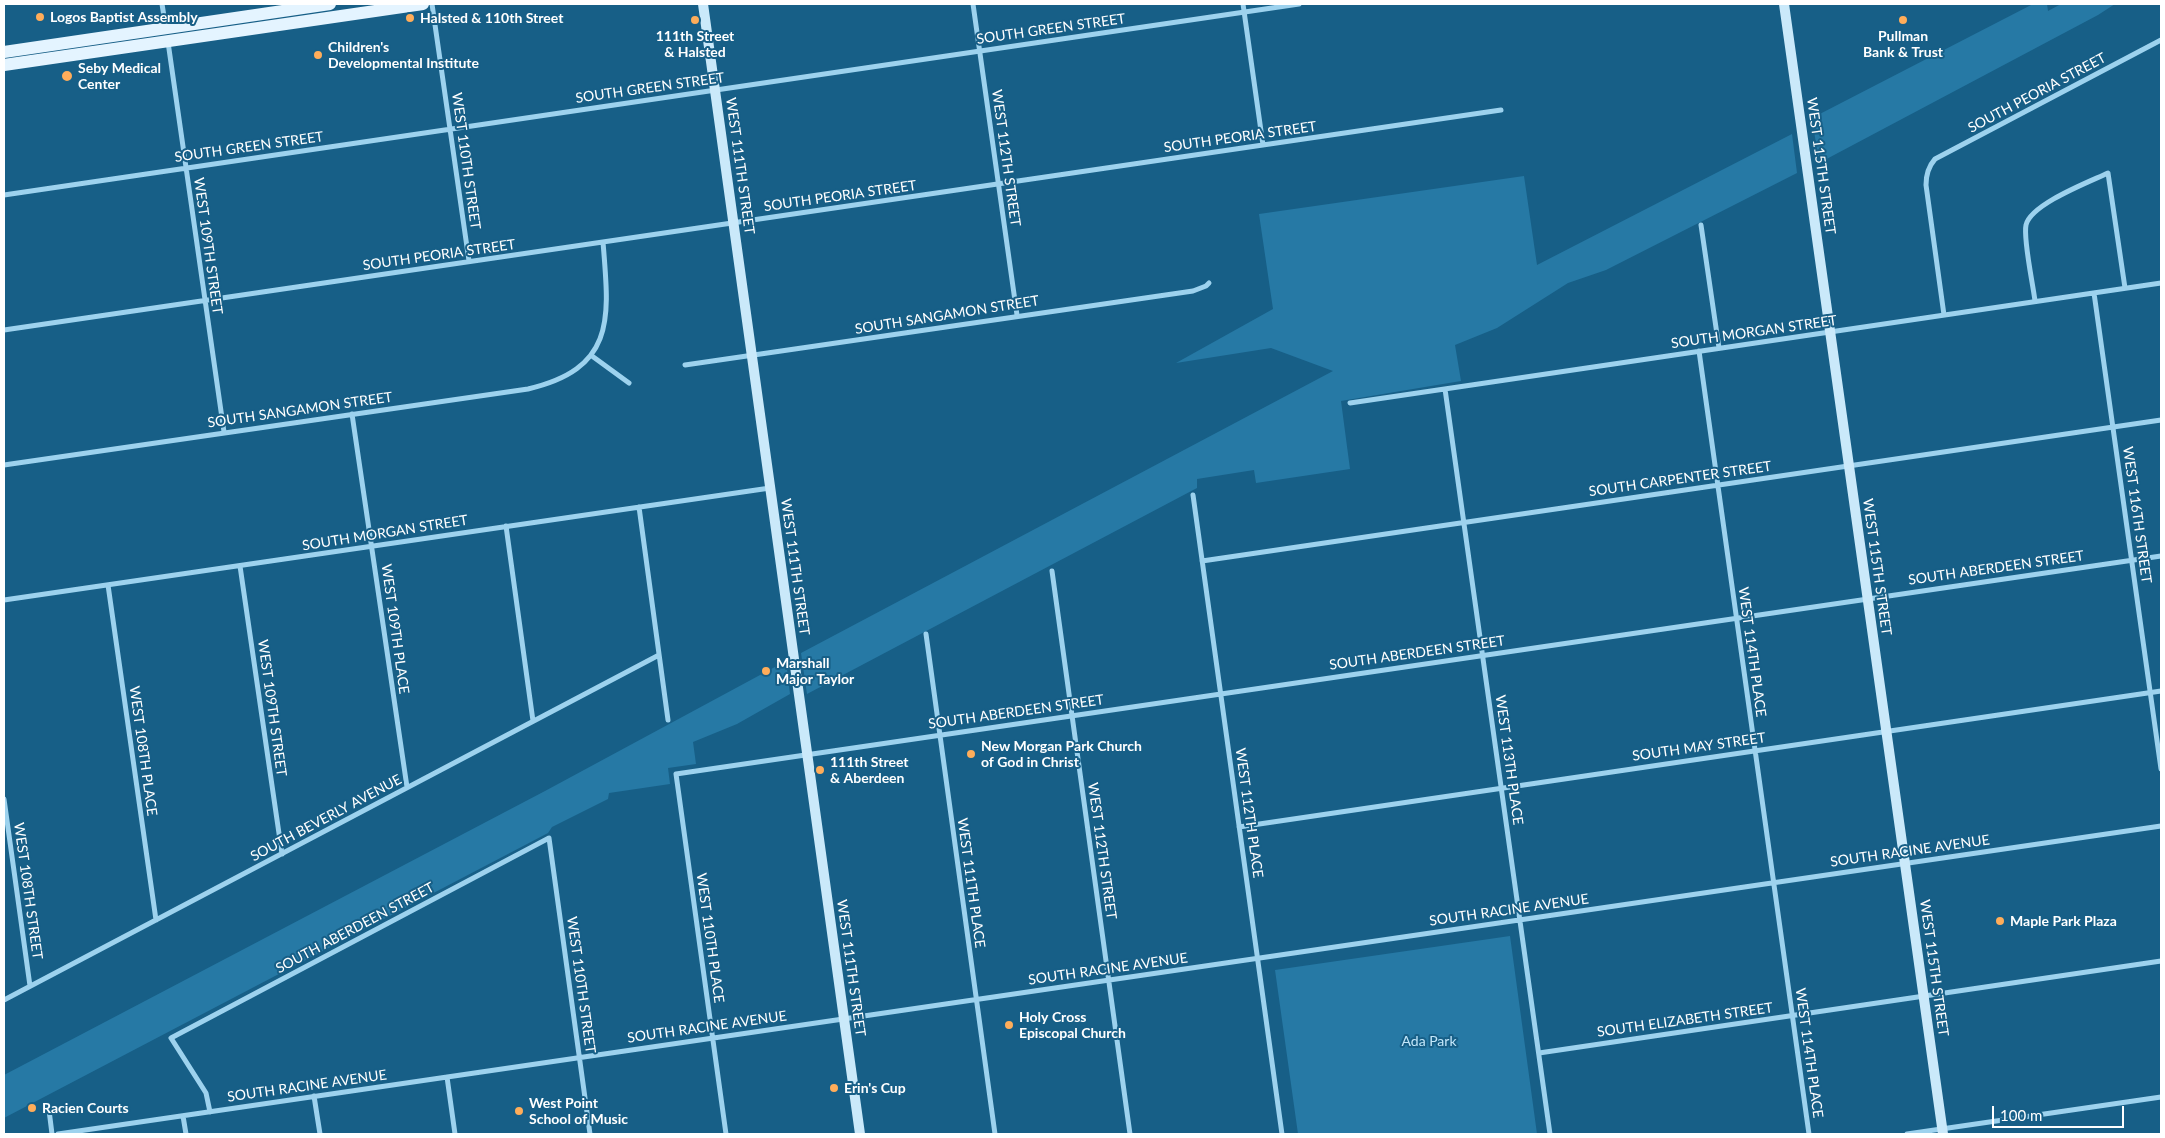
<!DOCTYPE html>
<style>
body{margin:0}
#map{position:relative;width:2165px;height:1138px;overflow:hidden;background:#175f87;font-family:Lato,sans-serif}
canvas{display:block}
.frame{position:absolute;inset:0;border:5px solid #fff;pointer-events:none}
.scale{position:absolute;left:1992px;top:1106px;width:132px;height:22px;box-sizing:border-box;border:2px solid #fff;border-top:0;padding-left:6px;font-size:15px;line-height:18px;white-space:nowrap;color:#fff;-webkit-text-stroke:4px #175f87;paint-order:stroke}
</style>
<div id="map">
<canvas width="2165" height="1138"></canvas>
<div class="frame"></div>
<div class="scale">100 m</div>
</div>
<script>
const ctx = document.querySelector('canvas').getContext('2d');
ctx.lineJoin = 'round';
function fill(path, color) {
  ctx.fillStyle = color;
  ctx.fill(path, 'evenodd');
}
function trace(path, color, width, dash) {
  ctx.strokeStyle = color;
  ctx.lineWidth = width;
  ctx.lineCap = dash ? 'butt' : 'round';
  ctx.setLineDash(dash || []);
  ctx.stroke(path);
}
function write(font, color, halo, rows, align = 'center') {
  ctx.font = font + ' Lato,sans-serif';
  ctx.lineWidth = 4;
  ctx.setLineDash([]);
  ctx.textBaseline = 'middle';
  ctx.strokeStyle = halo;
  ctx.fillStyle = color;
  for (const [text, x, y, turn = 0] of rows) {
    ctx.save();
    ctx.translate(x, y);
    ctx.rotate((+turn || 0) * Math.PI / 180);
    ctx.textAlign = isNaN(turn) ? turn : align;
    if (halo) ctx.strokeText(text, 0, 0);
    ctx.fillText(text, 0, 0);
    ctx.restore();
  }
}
fill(new Path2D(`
 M2033,4H2047L2048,11L2061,4H2115L2098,15L1819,163L1812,118Z
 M1792,134L1797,173L1606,270L1568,283L1497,328L1455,345L1461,381L1341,401L1350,469L1256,483L1254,470L1197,479V488L807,694L801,653L1333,371L1271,348L1176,363L1273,309L1259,214L1524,176L1537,265Z
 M786,661L790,694L737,724L693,742L696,764L668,768L670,784L609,793L608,799L552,827L548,833L4,1118V1075L545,791Z
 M1510,936L1537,1134H1298L1275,970Z`), '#2679a5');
trace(new Path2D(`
 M162,4L166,29
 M432,4L469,261
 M973,4L1017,315
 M1243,4L1263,145
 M168,42L224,432
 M4,195L1299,4
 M1701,225L1719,348
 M2094,293L2161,769
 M2035,301C2033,284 2023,239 2026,225C2031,204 2089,182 2108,173L2125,288
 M1944,315L1926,185C1926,175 1928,167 1935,159L2161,40
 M4,330L1501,110
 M1699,351L1809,1134
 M592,356L629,383
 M685,365L1193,291L1206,286L1209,283
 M1445,389L1550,1134
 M1350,403L2161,283
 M352,414L407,787
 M4,465L528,389C617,368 609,317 603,242
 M1193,495L1282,1134
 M639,507L668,720
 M506,526L533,721
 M1202,561L2161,420
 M240,566L282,854
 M1052,571L1130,1134
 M108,585L156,920
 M4,600L770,488
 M926,634L995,1134
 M4,799L30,986
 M1239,827L2161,691
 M4,1000L659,655
 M1539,1053L2161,961
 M447,1077L455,1134
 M314,1096L320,1134
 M49,1110L52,1134
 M210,1112L206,1093L171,1038L549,838L590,1134
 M183,1116L186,1134
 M58,1134L2161,826
 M726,1134L676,774L2161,556
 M1907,1134L2161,1097`), '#9dd2ee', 5);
trace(new Path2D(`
 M703,4L860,1134
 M1784,4L1943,1134`), '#cae9fa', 10);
trace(new Path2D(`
 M4,52L330,4
 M4,65L423,4`), '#e4f4ff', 12);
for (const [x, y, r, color] of [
 [40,17,5,"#ffad5a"],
 [410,18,5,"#ffad5a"],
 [695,20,5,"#ffad5a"],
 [1903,20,5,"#ffad5a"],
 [318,55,5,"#ffad5a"],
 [67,76,6,"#ffad5a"],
 [766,671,5,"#ffad5a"],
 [971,754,5,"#ffad5a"],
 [820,770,5,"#ffad5a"],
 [2000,921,5,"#ffad5a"],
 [1009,1025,5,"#ffad5a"],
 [834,1088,5,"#ffad5a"],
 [32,1108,5,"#ffad5a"],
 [519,1111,5,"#ffad5a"]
]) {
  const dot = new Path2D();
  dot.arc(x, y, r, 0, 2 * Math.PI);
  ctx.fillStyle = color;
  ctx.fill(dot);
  trace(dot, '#175f87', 2);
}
write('bold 14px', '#fff', '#175f87', [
 ["Logos Baptist Assembly",50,17],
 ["Halsted & 110th Street",420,18],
 ["111th Street",695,36,"center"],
 ["& Halsted",695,52,"center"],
 ["Pullman",1903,36,"center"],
 ["Bank & Trust",1903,52,"center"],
 ["Children's",328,47],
 ["Developmental Institute",328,63],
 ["Seby Medical",78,68],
 ["Center",78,84],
 ["Marshall",776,663],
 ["Major Taylor",776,679],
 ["New Morgan Park Church",981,746],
 ["of God in Christ",981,762],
 ["111th Street",830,762],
 ["& Aberdeen",830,778],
 ["Maple Park Plaza",2010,921],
 ["Holy Cross",1019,1017],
 ["Episcopal Church",1019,1033],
 ["Erin's Cup",844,1088],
 ["West Point",529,1103],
 ["School of Music",529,1119],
 ["Racien Courts",42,1108]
], 'left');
write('14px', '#fff', '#175f87', [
 ["SOUTH GREEN STREET",1051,29,-8],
 ["SOUTH GREEN STREET",650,88,-8],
 ["SOUTH PEORIA STREET",2037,93,-28],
 ["SOUTH PEORIA STREET",1240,137,-8],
 ["SOUTH GREEN STREET",249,147,-8],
 ["WEST 112TH STREET",1006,158,82],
 ["WEST 110TH STREET",466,161,82],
 ["WEST 111TH STREET",740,166,82],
 ["WEST 115TH STREET",1821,166,82],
 ["SOUTH PEORIA STREET",840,196,-8],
 ["WEST 109TH STREET",208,246,82],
 ["SOUTH PEORIA STREET",439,255,-8],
 ["SOUTH SANGAMON STREET",947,315,-9],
 ["SOUTH MORGAN STREET",1754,332,-8],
 ["SOUTH SANGAMON STREET",300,410,-8],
 ["SOUTH CARPENTER STREET",1680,479,-8],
 ["WEST 116TH STREET",2137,515,82],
 ["SOUTH MORGAN STREET",385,533,-9],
 ["WEST 111TH STREET",795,567,82],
 ["WEST 115TH STREET",1877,567,82],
 ["SOUTH ABERDEEN STREET",1996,568,-8],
 ["WEST 109TH PLACE",395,629,82],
 ["WEST 114TH PLACE",1752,652,82],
 ["SOUTH ABERDEEN STREET",1417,653,-8],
 ["WEST 109TH STREET",272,708,82],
 ["SOUTH ABERDEEN STREET",1016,712,-8],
 ["SOUTH MAY STREET",1699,747,-8],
 ["WEST 108TH PLACE",143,751,82],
 ["WEST 113TH PLACE",1509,760,82],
 ["WEST 112TH PLACE",1249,813,82],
 ["SOUTH BEVERLY AVENUE",326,818,-28],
 ["WEST 112TH STREET",1102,851,82],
 ["SOUTH RACINE AVENUE",1910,851,-8],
 ["WEST 111TH PLACE",971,883,82],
 ["WEST 108TH STREET",28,891,82],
 ["SOUTH RACINE AVENUE",1509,910,-8],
 ["SOUTH ABERDEEN STREET",355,928,-28],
 ["WEST 110TH PLACE",710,938,82],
 ["WEST 111TH STREET",851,968,82],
 ["WEST 115TH STREET",1934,968,82],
 ["SOUTH RACINE AVENUE",1108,969,-8],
 ["WEST 110TH STREET",581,985,82],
 ["SOUTH ELIZABETH STREET",1685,1020,-8],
 ["SOUTH RACINE AVENUE",707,1027,-8],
 ["WEST 114TH PLACE",1809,1053,82],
 ["SOUTH RACINE AVENUE",307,1086,-8]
]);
write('14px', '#c3e7fa', '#175f87', [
 ["Ada Park",1429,1041]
]);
</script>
